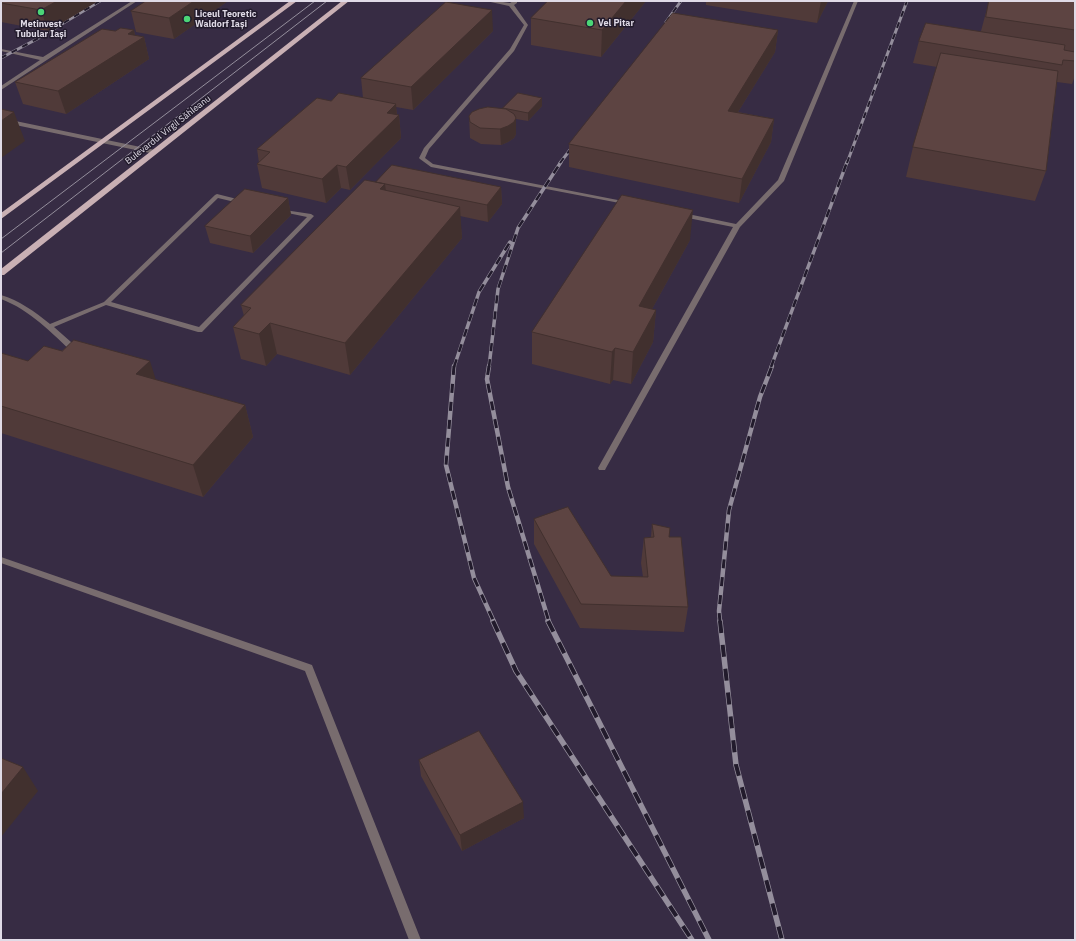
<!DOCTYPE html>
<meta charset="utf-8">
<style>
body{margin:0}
#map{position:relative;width:1076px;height:941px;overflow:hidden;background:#2c2436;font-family:"IBM Plex Sans",sans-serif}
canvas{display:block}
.frame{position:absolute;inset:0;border:2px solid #e0dbe7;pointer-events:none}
</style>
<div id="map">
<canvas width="1076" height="941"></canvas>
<div class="frame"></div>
</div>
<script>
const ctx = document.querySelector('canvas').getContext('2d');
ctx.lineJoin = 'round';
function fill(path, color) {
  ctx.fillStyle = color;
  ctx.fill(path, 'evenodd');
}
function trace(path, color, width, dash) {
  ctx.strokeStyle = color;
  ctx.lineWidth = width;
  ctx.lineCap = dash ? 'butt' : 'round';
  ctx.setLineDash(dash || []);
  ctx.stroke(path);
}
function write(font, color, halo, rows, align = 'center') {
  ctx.font = font + ' "IBM Plex Sans",sans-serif';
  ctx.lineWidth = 3;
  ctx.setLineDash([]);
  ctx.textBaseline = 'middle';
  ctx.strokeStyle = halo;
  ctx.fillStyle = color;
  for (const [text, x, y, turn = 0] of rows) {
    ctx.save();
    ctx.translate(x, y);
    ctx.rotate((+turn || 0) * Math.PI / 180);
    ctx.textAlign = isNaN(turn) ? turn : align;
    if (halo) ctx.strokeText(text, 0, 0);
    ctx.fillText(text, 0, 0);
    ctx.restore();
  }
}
fill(new Path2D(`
 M1,1H1075V940H1Z`), '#372c44');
fill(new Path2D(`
 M132,1H137L1,90V86L40,60L1,51V49L43,57Z
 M486,1H496L510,3L513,1H517V3L514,5L528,25L514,51L429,149L425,158L433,164L628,202L631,204L630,205L431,167L420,159L419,158L424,148L510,49L524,25L509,6Z
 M854,1H858L784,181L740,227L606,468L605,470H599L598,468L733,227L683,217L680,215L683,213L736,224L778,180Z
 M1,118L155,150L158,152L155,154L1,122Z
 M217,194L245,201L246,202L243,204L218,198L111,302L199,327L307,217L278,211V209L311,214L314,216L202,332H198L106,305L54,327L80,350L81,352L77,354H74C52,333 30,310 1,299V295C19,300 35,312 50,324L104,302L215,195Z
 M1,557L312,665L421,940H409L305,671L1,563Z`), '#786c6e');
fill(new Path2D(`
 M290,1H297L1,219V213Z
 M342,1H349L4,275H1V269Z`), '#c9b0b4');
trace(new Path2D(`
 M1,239L315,1
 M1,253L327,1`), '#948e9c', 1);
const railFar3 = new Path2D(`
 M666,22L681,1
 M1,58L37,39L100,1
 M560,163L576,142
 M847,163L907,1`);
const railFar2 = new Path2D(`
 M454,367L479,292L510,242
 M489,367L498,289L518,228L561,162
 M771,367L847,162`);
const railFar1 = new Path2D(`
 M454,366L446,465L474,578L494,622
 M489,366L487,379L508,487L549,622
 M720,622L719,611L729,510L760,397L772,366`);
const rail = new Path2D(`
 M493,621L516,671L692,940
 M548,621L709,940
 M720,621L736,765L782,940`);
trace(railFar3, '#948e9c', 3);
trace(railFar2, '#948e9c', 3.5);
trace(railFar1, '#948e9c', 4.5);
trace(rail, '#948e9c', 5.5);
trace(railFar3, '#221b2c', 2, [6]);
trace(railFar2, '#221b2c', 2.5, [8]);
trace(railFar1, '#221b2c', 3, [9]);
trace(rail, '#221b2c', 4, [12]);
fill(new Path2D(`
 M1,1H98L48,31L1,22Z
 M146,1H228L174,39L136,32L131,11Z
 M548,1H646L601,57L531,45V18Z
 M706,1H828L817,23L706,5Z
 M989,1H1075V76L1072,84L1057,82L1046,171L1035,201L906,177L913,147L937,67L913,63L919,41L981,31Z
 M134,30L135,35L144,37L149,59L66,114L23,104L15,82L115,31Z
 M778,30L775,52L738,112L774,119L771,142L739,203L569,167V144Z
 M493,31L413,110L396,107L397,115H399L401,138L350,190L341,188L326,203L262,188L257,164L259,163L257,149L331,101L363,98L361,78Z
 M542,98V106L528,121L516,119V134L514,138L508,142L501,145L481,144L470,138L469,116L503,109V108Z
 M376,182L501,187L502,204L488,222L460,216L462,238L350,375L277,354L266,366L241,359L233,327L244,316L241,305Z
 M288,198L291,215L253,253L210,243L205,226Z
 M690,240L652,309L656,310L653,342L631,384L613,380L610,384L532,364V332Z
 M1,353L28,361L156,380L245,405L253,437L203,497L1,433Z
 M534,519L611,576L643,577L641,563L644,538L651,537L652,524L669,537L688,607L684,632L580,628L534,544Z
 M419,760L524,818L462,851L421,776Z`), '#503a39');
fill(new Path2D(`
 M57,1H98L48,31L41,10Z
 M194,1H228L174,39L169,18Z
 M626,1H646L601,57L602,30Z
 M821,1H828L817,23Z
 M492,10L493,31L413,110L411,87Z
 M134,30L136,41L144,37L149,59L66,114L58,91L128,34Z
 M778,30L775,52L725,133L728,111Z
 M542,98V106L528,121V113Z
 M396,104L397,117L399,115L401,138L350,190L346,167L387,113Z
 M14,112L25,141L1,158V121Z
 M516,118V134L514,138L508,142L501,145L500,129Z
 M774,119L771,142L739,203L742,179Z
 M337,165L341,188L326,203L322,179Z
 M385,184L389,214L380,189Z
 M501,187L502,204L488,222L487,205Z
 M288,198L291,215L253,253L250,236Z
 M460,207L462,238L350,375L345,343Z
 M693,210L690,240L636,338L639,306Z
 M656,310L653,342L631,384L633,352Z
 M270,323L277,354L266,366L259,334Z
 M615,348L613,380L610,384L612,352Z
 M150,361L160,393L136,374Z
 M245,405L253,437L203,497L193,465Z
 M23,767L38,791L1,837V794Z
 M523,802L524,818L462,851L460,835Z`), '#41302e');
const building = new Path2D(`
 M1,1H57L41,10L1,3Z
 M146,1H194L169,18L131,11Z
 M548,1H626L602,30L531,18Z
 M989,1H1075V30L986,17Z
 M446,2L492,10L411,87L361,78Z
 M673,13L778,30L728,111L774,119L742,179L569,144Z
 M926,23L1065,45L1064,50L1075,52V61L1063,60L1062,65L919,41Z
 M121,28L134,30L128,34L144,37L58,91L15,82L102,29L115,31Z
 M941,53L1058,71L1046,171L913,147Z
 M339,93L396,104L387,113L399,115L346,167L337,165L322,179L257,164L270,152L257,149L317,98L331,101Z
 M518,93L542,98L528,113L503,108Z
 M488,107L506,109L514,114L516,118L514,122L508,126L500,129L480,128L470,122L469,116L472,112L479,109Z
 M1,109L14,112L1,121Z
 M392,165L501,187L487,205L376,182Z
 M365,180L385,184L380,189L460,207L345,343L270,323L259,334L233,327L251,308L241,305Z
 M245,189L288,198L250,236L205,226Z
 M622,195L693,210L639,306L656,310L633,352L615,348L612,352L532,332Z
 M74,340L150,361L136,374L245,405L193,465L1,406V353L28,361L44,346L62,351Z
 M568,507L611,576L648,577L644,538L654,537L652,524L670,528L669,537H681L688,607L581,604L534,519Z
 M479,731L523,802L460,835L419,760Z
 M1,758L23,767L1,794Z`);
fill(building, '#5d4442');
trace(building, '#41302e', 1);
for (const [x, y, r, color] of [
 [41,12,4,"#4bd677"],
 [187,19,4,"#4bd677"],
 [590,23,4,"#4bd677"]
]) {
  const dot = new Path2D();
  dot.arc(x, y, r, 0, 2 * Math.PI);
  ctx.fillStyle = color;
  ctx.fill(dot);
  trace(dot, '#221b2c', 1.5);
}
write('bold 9px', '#e0dbe7', '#221b2c', [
 ["Liceul Teoretic",195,14],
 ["Waldorf Iași",195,24],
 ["Vel Pitar",598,23],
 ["Metinvest",41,24,"center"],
 ["Tubular Iași",41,34,"center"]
], 'left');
write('9px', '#e0dbe7', '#221b2c', [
 ["Bulevardul Virgil Săhleanu",168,130,-38]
]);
</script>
